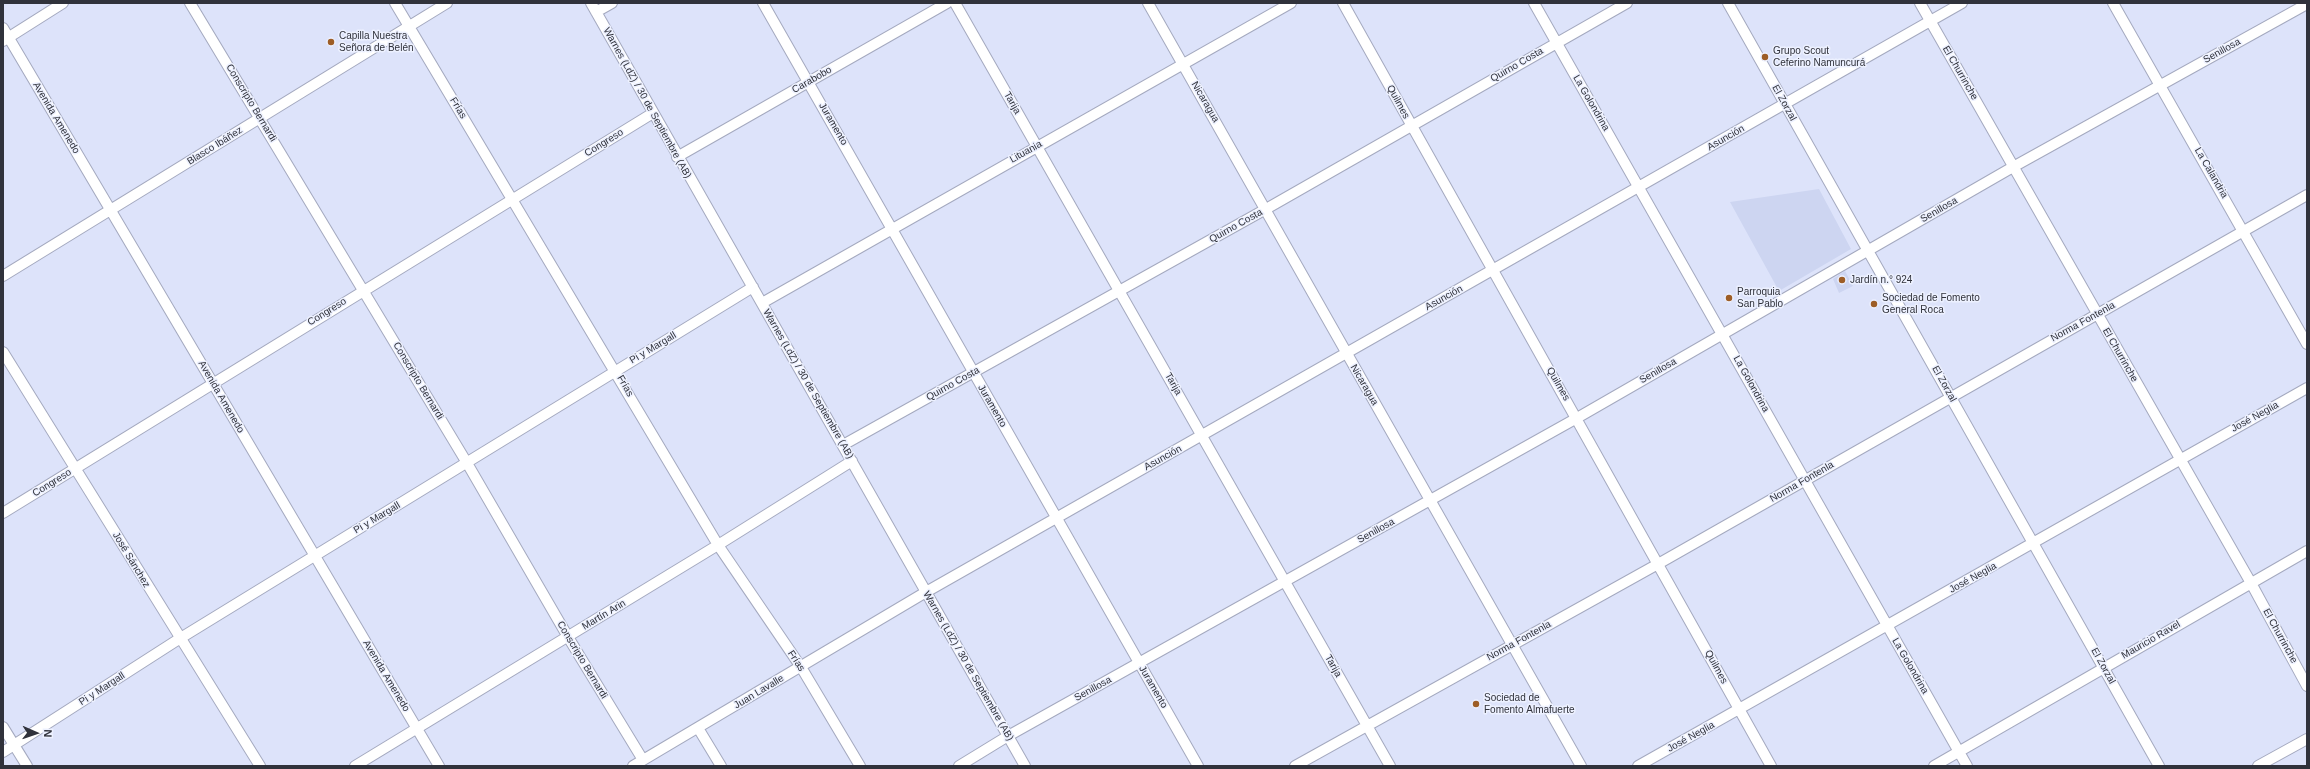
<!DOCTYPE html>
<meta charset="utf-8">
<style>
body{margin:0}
#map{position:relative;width:2310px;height:769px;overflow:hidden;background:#dde3fa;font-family:Helvetica,sans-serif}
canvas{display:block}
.frame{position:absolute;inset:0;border:4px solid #30323b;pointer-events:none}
.north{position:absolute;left:16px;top:713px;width:40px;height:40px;-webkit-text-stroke:3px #edf1ff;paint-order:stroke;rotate:92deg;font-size:11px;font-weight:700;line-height:16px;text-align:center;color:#30323b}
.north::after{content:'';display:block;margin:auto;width:14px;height:18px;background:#30323b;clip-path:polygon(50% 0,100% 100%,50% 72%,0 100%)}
</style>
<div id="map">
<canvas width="2310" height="769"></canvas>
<div class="frame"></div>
<div class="north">N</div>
</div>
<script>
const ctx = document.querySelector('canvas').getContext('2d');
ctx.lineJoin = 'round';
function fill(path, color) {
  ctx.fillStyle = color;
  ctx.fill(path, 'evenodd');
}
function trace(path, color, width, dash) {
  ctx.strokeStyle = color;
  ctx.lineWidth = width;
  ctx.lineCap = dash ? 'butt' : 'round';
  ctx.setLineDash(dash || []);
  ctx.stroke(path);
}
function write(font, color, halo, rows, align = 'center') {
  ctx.font = font + ' Helvetica,sans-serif';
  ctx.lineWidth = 3;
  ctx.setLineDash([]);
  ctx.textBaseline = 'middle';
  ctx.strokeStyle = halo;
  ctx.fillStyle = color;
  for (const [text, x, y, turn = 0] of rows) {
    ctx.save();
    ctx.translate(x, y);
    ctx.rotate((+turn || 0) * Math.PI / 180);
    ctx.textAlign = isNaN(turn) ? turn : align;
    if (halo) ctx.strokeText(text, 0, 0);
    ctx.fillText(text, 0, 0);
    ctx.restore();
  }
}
fill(new Path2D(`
 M1819,189L1851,249L1779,291L1730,202Z
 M1845,271L1853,286L1839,293L1833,279Z`), '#cdd5f1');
const minor = new Path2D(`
 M190,3L467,463L568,637L643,760
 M395,3L718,545L801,667L860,766
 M591,3L1025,766
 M763,3L1198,766
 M955,3L1390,766
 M1148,3L1581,766
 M1343,3L1771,766
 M1534,3L1967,766
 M1728,3L2159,766
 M1920,3L2251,583L2307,686
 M2113,3L2307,344
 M596,12L612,3
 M3,28L439,766
 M3,41L63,3
 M677,157L947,3
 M3,276L447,3
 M762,303L1291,3
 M3,352L260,766
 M843,445L1266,209L1627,3
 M3,513L653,113
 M3,727L27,766
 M698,728L721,766
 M3,752L179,639L753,287
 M355,766L718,545L852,461
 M633,766L926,592L1962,3
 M959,766L1008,736L1577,418L2013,167L2307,4
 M1295,766L1658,564L2307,195
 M1638,766L2307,388
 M1934,766L2307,551
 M2258,766L2307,739`);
trace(minor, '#a4a9bf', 12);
trace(minor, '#fff', 10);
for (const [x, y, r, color] of [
 [331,42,4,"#9d5d26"],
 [1765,57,4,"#9d5d26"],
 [1842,280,4,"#9d5d26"],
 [1729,298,4,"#9d5d26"],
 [1874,304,4,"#9d5d26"],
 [1476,704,4,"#9d5d26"]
]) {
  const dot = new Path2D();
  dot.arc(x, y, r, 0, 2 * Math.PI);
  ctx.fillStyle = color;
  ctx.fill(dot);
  trace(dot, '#edf1ff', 1.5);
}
write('10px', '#30323b', '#edf1ff', [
 ["Capilla Nuestra",339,36],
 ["Señora de Belén",339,48],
 ["Grupo Scout",1773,51],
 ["Ceferino Namuncurá",1773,63],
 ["Jardín n.° 924",1850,280],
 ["Parroquia",1737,292],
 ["San Pablo",1737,304],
 ["Sociedad de Fomento",1882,298],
 ["General Roca",1882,310],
 ["Sociedad de",1484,698],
 ["Fomento Almafuerte",1484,710]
], 'left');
write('10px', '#30323b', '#edf1ff', [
 ["Senillosa",2222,51,-29],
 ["Quirno Costa",1517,65,-30],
 ["El Churrinche",1960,73,60],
 ["Carabobo",812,80,-30],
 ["Nicaragua",1205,102,60],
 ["Quilmes",1398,102,61],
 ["Conscripto Bernardi",251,103,59],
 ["Warnes (LdZ) / 30 de Septiembre (AB)",647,103,61],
 ["Tarija",1012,103,60],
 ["La Golondrina",1591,103,60],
 ["El Zorzal",1784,103,61],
 ["Frías",458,108,59],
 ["Avenida Amenedo",56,118,59],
 ["Juramento",833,124,60],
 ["Asunción",1726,138,-30],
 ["Congreso",604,143,-32],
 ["Blasco Ibáñez",215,146,-32],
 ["Lituania",1026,152,-29],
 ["La Calandria",2211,173,60],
 ["Senillosa",1939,210,-30],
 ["Quirno Costa",1236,226,-29],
 ["Asunción",1444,298,-29],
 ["Congreso",327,312,-32],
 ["Norma Fontenla",2083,322,-29],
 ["Pi y Margall",653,348,-31],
 ["El Churrinche",2120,355,60],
 ["Senillosa",1658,371,-30],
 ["Conscripto Bernardi",418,381,59],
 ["Warnes (LdZ) / 30 de Septiembre (AB)",808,384,60],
 ["Quirno Costa",953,384,-29],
 ["Tarija",1173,384,60],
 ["Quilmes",1558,384,60],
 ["La Golondrina",1751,384,61],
 ["El Zorzal",1944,384,61],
 ["Nicaragua",1364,385,60],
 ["Frías",625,386,60],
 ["Avenida Amenedo",221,397,60],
 ["Juramento",992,406,60],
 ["José Neglia",2255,417,-29],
 ["Asunción",1163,458,-29],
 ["Norma Fontenla",1802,482,-30],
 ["Congreso",52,483,-32],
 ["Pi y Margall",377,518,-31],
 ["Senillosa",1376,531,-29],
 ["José Sánchez",131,560,59],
 ["José Neglia",1973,578,-29],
 ["Martín Arin",604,615,-31],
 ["El Churrinche",2280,636,61],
 ["Mauricio Ravel",2151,640,-30],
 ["Norma Fontenla",1519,641,-29],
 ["Conscripto Bernardi",582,660,59],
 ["Frías",796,661,57],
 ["Warnes (LdZ) / 30 de Septiembre (AB)",968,666,60],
 ["Tarija",1333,666,61],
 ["La Golondrina",1910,666,60],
 ["El Zorzal",2103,666,61],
 ["Quilmes",1716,667,61],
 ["Avenida Amenedo",386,676,59],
 ["Juramento",1153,687,60],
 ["Pi y Margall",102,689,-33],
 ["Senillosa",1093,689,-29],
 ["Juan Lavalle",759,692,-31],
 ["José Neglia",1691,737,-29]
]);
</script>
